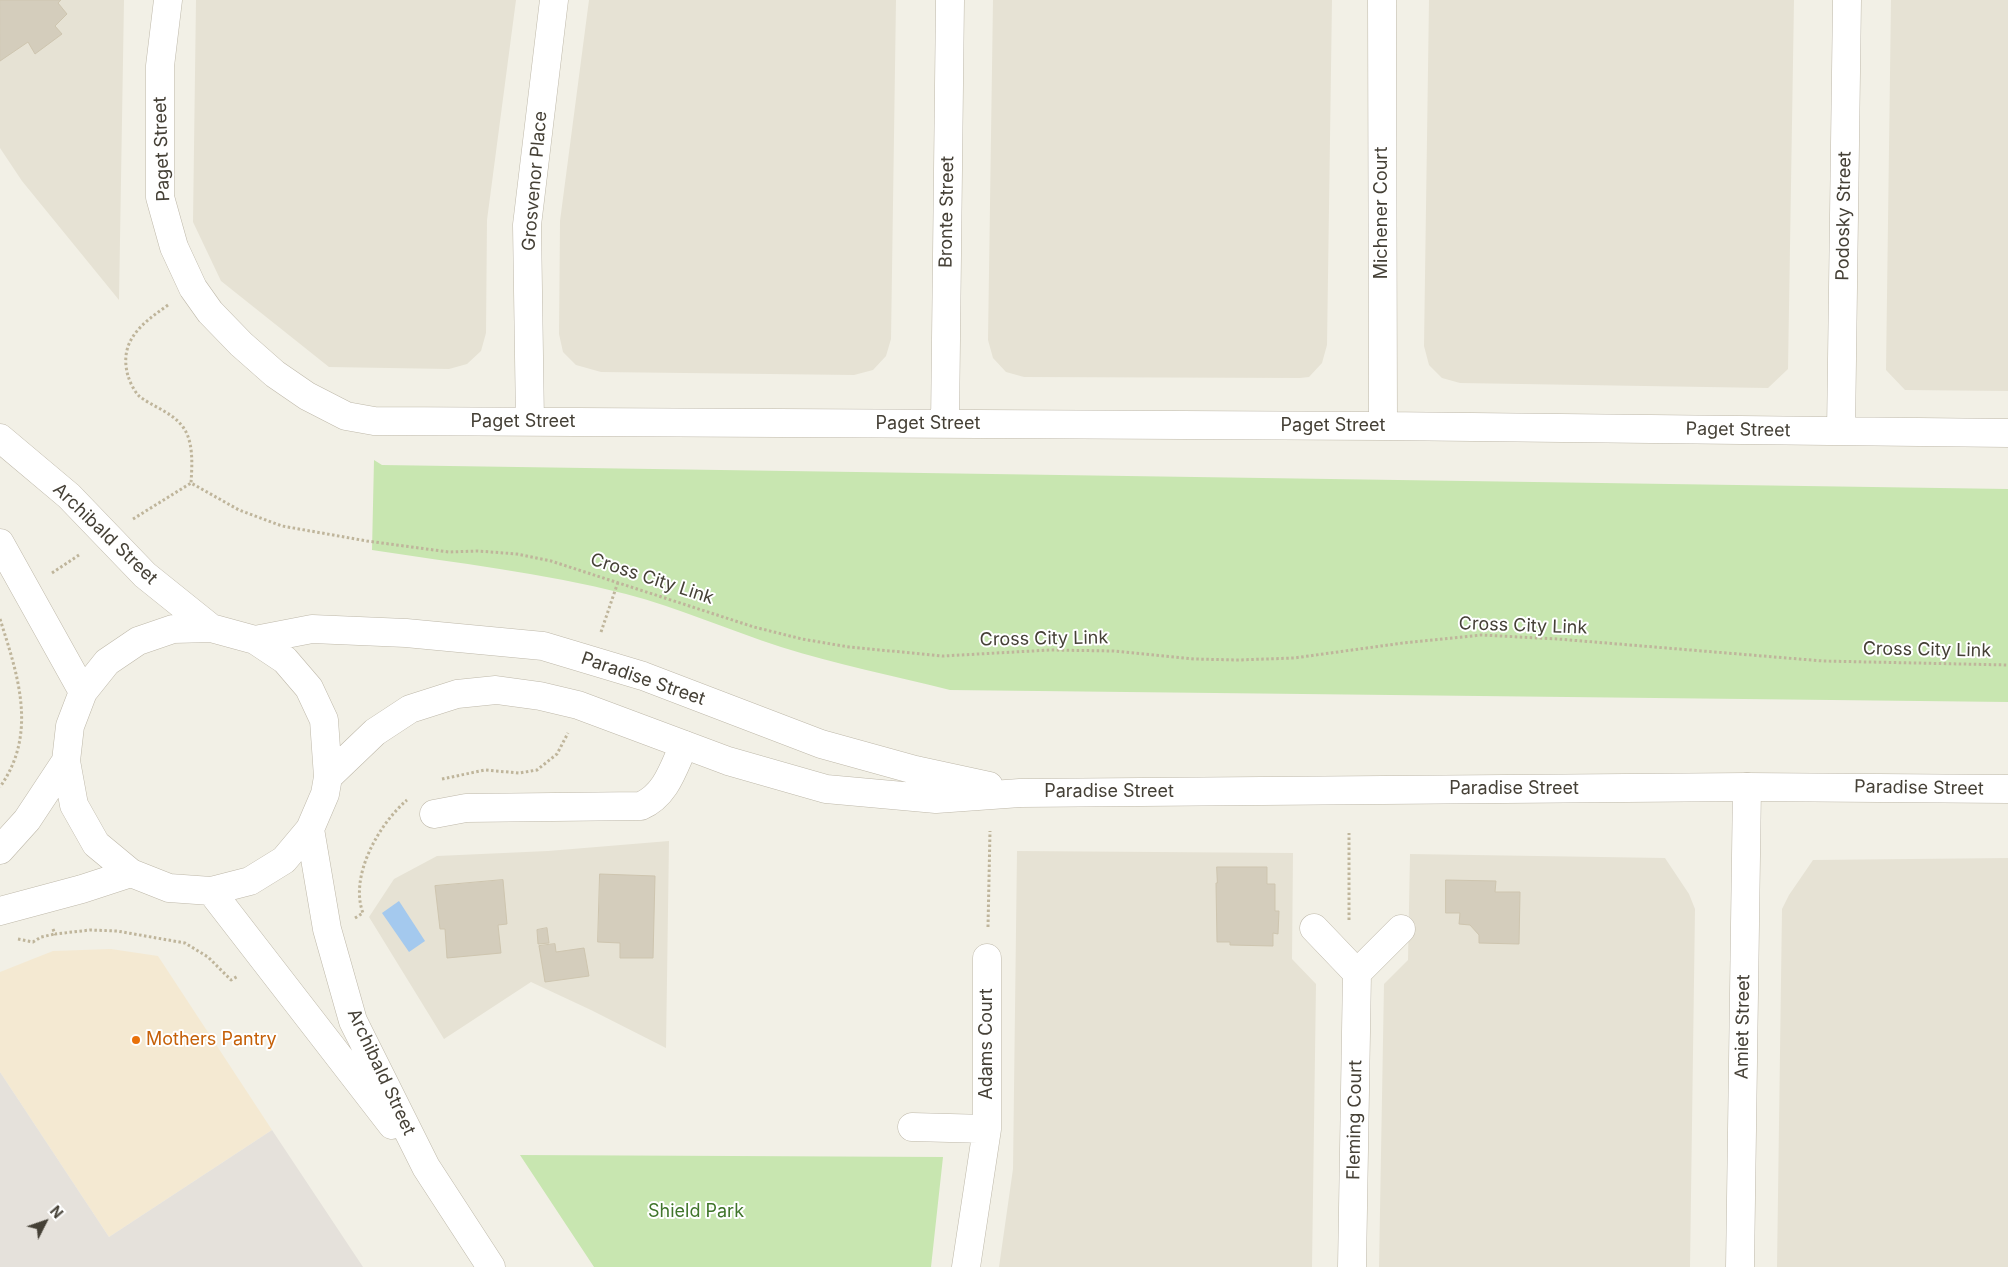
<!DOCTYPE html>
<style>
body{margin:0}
#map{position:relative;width:2008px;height:1267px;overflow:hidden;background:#f2f0e6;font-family:Inter,sans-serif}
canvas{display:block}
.north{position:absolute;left:20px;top:1197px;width:50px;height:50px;-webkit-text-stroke:4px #fff;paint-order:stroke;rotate:49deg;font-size:14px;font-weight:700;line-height:20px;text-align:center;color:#454036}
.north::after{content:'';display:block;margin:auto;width:18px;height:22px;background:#454036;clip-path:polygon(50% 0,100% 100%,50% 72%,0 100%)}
</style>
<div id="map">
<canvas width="2008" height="1267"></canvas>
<div class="north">N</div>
</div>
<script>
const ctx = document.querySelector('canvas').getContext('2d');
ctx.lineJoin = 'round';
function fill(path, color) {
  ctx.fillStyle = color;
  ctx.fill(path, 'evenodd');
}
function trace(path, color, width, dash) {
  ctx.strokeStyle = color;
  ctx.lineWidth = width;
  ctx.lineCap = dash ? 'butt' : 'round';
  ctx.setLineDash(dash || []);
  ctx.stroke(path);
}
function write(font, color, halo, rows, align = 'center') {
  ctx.font = font + ' Inter,sans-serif';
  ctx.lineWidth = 4;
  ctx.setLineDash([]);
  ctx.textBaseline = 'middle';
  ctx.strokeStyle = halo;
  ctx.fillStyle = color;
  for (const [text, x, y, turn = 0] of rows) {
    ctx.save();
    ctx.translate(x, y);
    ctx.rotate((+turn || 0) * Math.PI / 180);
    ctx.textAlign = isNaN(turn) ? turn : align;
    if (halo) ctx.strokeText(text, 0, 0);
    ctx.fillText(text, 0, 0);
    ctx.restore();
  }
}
fill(new Path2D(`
 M0,0H124L119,300L22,181L0,148Z
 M196,0H516L487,220L486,333L481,351L467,364L449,369L329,367L221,281L193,222Z
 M589,0H896L891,339L886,356L873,370L854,375L601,372L576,365L563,352L559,334L560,221Z
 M993,0H1332L1327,345L1322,363L1309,377L1300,378L1024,377L1006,372L993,358L988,340Z
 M1429,0H1794L1788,369L1768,388L1460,383L1442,378L1429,365L1424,346Z
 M1891,0H2008V391L1905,390L1886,370Z
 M669,841L666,1048L591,1010L531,982L444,1039L369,917L394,879L437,856L548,851Z
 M1017,851L1293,853L1292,959L1316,984L1312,1267H999L1013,1169Z
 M1410,854L1665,858L1689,894L1695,909L1690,1267H1379L1384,984L1408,960Z
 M2008,858V1267H1777L1782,909L1789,895L1813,860Z`), '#e6e2d4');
fill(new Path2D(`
 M111,949L158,956L272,1130L109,1237L0,1072V972L53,951Z`), '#f4e9d2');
fill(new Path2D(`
 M0,1072L109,1237L272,1130L363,1267H0Z`), '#e5e1db');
fill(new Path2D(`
 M374,460L382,465L2008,489V702L950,690C894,676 836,664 781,647C729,630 679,608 626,594C543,573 457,563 372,550Z
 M520,1155L943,1157L931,1267H594Z`), '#c8e6b0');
fill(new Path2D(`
 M399,901L425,941L409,952L382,913Z`), '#a4c9ee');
const building = new Path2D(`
 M0,0H61L58,3L67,14L55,26L62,34L35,54L28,42L0,61Z
 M1217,867H1267V884H1275V911H1279L1278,934L1273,933V946L1230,945V942H1217L1216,883H1217Z
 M600,874L655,876L653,958H620V943L598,942Z
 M503,880L507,924L498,925L501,953L447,958L445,929H440L435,886Z
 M1446,880L1496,881L1495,892H1520L1519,944L1479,943V935L1470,925L1459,924L1460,913H1446Z
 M547,928L549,943L538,944L537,930Z
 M555,944L556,952L584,948L589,976L545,982L539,946Z`);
fill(building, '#d4cdbc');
trace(building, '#cec5af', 1);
const minor = new Path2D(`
 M168,0L160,66V197L174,247L193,288L210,312L241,344L275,374L307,396L346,416L374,421L1383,426L2008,433
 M1382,0L1383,426
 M530,422L527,225L554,0
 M945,424L950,0
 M1841,431L1847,0
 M434,814L466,808L641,806C666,795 673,769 684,745
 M1314,928L1357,973L1401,929
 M912,1127L987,1129
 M966,1267L987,1129V958
 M1352,1267L1357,973
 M1740,1267L1747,787`);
const tertiary = new Path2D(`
 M0,438L69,496L145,575L211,628
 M0,543L83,692
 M255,640L285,660L309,688L324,720L328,777L325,794L310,829L284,860L250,881L211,891L169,888L131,873L96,844L74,805L66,761L70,726L83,692L107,662L138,641L173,629L211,628L255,640L312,629L406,633L543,646L643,676L821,744L915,770L989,786
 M328,777L375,732L410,709L457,694L496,690L540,696L578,705L728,761L826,789L936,799L1020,793L1747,787L2008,789
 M310,829L327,929L353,1021L426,1167L491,1267
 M0,850L27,820L66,761
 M211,891L392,1125
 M0,911L82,889L131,873`);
trace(minor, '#beb8a9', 29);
trace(tertiary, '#beb8a9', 29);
trace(new Path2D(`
 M168,305C143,323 118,340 128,376C130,382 134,391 139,396C153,407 172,412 183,427C194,442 192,466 191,483
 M133,519L191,483L239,510L282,526L367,541L449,552L478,551L517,554L551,561L754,627L802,639L849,647L943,656L1050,650L1113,651L1194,659L1238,660L1294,658L1403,643L1481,635L1558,639L1823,661L2008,665
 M52,573L79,555
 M0,619C18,676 38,733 0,787
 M601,632L618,582
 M442,779L485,770L519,773L537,770L557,754L568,733
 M355,918L363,913C349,876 379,824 407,800
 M1349,920V833
 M988,927L990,831
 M53,929L55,934L90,930L117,931L185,943L208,957L231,980L238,976
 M18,939L33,942L41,937L55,934`), '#bfb59b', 3, [2.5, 2.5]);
trace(minor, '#fff', 28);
trace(tertiary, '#fff', 28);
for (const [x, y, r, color] of [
 [136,1040,5,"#e8710a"]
]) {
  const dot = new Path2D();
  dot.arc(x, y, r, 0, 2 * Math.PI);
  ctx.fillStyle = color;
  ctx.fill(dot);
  trace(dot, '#fff', 2);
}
write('18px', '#454036', '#fff', [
 ["Paget Street",162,149,-92],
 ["Grosvenor Place",535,181,-85],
 ["Bronte Street",947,212,-89],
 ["Michener Court",1382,213,-90],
 ["Podosky Street",1844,216,-89],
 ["Paget Street",523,422],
 ["Paget Street",928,424],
 ["Paget Street",1333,426],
 ["Paget Street",1738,430,1],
 ["Archibald Street",105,534,44],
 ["Cross City Link",652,579,18],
 ["Cross City Link",1523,626,2],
 ["Cross City Link",1044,639,-1],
 ["Cross City Link",1927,650,1],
 ["Paradise Street",643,679,19],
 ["Paradise Street",1919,788,1],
 ["Paradise Street",1514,789],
 ["Paradise Street",1109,792],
 ["Amiet Street",1743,1027,-89],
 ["Adams Court",987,1044,-90],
 ["Archibald Street",381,1072,65],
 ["Fleming Court",1355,1120,-89]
]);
write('18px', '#c56008', '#fff', [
 ["Mothers Pantry",146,1040]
], 'left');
write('18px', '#40752b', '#fff', [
 ["Shield Park",696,1212]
]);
</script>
